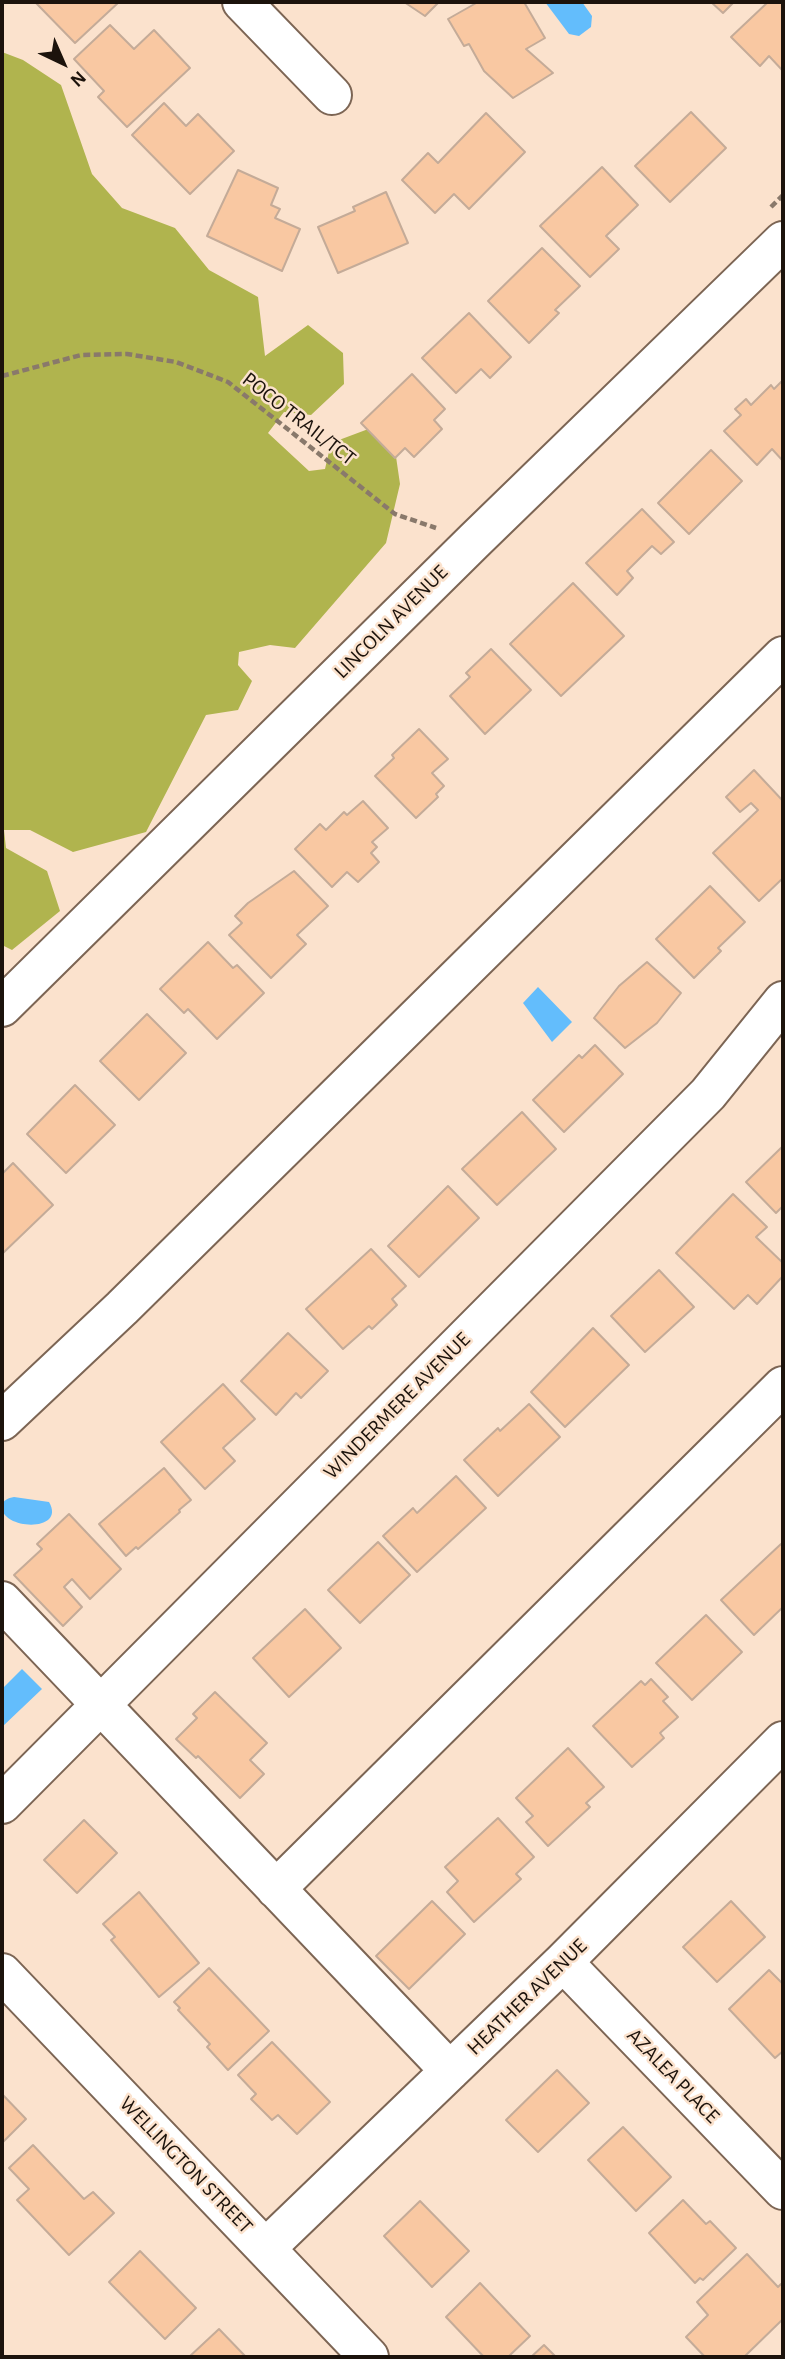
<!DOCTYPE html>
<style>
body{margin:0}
#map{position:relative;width:785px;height:2359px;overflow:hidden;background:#fbe2cd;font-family:"Alegreya Sans",sans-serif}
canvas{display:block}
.frame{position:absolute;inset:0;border:4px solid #1c130c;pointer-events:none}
.north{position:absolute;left:28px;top:28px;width:70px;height:70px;-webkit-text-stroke:5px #fbe2cd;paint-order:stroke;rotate:136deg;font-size:19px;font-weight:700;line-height:28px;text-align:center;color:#1c130c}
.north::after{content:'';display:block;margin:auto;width:24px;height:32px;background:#1c130c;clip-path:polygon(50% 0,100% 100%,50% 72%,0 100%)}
</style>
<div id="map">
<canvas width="785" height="2359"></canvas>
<div class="frame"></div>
<div class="north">N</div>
</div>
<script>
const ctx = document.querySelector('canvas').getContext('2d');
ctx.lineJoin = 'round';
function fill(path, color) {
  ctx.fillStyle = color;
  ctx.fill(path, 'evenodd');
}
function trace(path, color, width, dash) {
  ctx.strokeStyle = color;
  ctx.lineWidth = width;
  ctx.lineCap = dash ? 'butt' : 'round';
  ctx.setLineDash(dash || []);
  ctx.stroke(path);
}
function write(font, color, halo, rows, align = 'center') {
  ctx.font = font + ' "Alegreya Sans",sans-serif';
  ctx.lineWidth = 5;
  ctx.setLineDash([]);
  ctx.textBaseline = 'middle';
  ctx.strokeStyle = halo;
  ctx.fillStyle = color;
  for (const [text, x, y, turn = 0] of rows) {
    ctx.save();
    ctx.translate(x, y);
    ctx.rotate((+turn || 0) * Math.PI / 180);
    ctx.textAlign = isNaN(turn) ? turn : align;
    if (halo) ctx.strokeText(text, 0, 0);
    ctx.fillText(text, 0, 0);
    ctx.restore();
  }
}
fill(new Path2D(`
 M2,52L23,60L61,85L92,174L122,208L175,228L209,270L258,297L265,356L308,325L343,353L344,384L311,415L284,412L268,433L309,471L325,469L331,443L371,428L394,443L400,484L386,543L295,648L270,645L239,652L238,665L252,681L238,710L206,715L146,832L73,852L30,830H4L6,848L47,871L60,911L12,950L2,945Z`), '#b0b44e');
fill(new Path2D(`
 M545,2H582L592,16L591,27L579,36L569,34Z
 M538,987L572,1022L552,1042L523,1003Z
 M14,1497L49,1502C67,1533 0,1530 2,1506C3,1500 8,1498 14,1497Z
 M22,1669L42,1689L2,1727V1689Z`), '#63bdfc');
const building = new Path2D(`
 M35,2H119L75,43Z
 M404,2H439L425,16Z
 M478,2H524L545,38L526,49L553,73L513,98L484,71L469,44L464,46L448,19Z
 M711,2H734L723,13Z
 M768,2H783V71L769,56L760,66L731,37Z
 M110,25L134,49L154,30L190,68L127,127L98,97L104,91L74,59Z
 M164,103L186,126L198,114L234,151L190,194L132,135Z
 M691,112L726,148L670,202L635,166Z
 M486,113L525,152L469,209L454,194L435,213L402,180L428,153L438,163Z
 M602,167L638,205L606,236L619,249L590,277L540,226Z
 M238,170L278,188L271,205L280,209L275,218L300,229L282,271L207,236Z
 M386,192L408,243L338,273L318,227L355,211L353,207Z
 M542,248L580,286L555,310L559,313L529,343L488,301Z
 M469,313L511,357L490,378L481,369L456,393L422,358Z
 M412,374L445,409L434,420L442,429L414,457L405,448L395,458L361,423Z
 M783,380V461L772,449L757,465L724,431L741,415L735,409L746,399L751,405L771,385L774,389Z
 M711,450L742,481L689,534L658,503Z
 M642,509L674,542L661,554L652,546L627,571L633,578L617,595L586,563Z
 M573,583L624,636L561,696L510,644Z
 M491,649L531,690L485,734L450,696L470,677L466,673Z
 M419,729L448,759L432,773L444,786L436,794L438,797L416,818L375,776L394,758L392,755Z
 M754,770L783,801V878L759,901L713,853L758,810L751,803L740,812L726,797Z
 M363,801L388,828L372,842L377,847L371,853L379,862L358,882L347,872L332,887L295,849L320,824L326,830L344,812L347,815Z
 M294,871L328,906L297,935L306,944L271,978L229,935L242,923L235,916L248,903Z
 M710,886L745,922L718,948L721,951L694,978L656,939Z
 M208,942L233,968L237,965L264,993L217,1039L188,1009L184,1013L160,989Z
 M647,962L681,993L657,1023L625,1048L594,1018L619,986Z
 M147,1014L186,1053L139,1100L100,1061Z
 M595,1045L623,1074L564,1132L533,1100L579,1055L582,1058Z
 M75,1085L115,1125L66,1173L27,1134Z
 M522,1112L556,1149L497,1205L462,1169Z
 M783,1146V1206L776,1213L746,1182Z
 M13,1163L53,1205L2,1254V1174Z
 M448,1186L479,1218L419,1277L388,1246Z
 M733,1194L767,1227L756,1237L783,1263V1276L757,1304L748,1295L734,1309L676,1253Z
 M371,1249L406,1286L392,1299L397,1305L372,1329L369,1326L343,1349L306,1309Z
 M659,1270L694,1307L645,1352L611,1316Z
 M593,1328L629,1365L565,1427L531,1392Z
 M288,1333L328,1371L301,1398L296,1393L276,1415L241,1381Z
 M223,1384L255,1419L223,1448L235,1461L205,1489L161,1442Z
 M529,1404L560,1437L498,1496L464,1460L498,1428L500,1431Z
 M164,1468L191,1500L179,1510L180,1512L138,1549L136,1547L126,1556L99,1524Z
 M456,1476L486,1508L417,1572L383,1536L413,1508L417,1513Z
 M69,1514L121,1569L90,1599L72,1579L64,1587L82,1607L63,1626L14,1575L42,1549L37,1544Z
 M378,1542L410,1575L360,1623L328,1590Z
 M781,1544L783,1546V1607L754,1635L721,1600Z
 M305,1609L341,1648L289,1697L253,1658Z
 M706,1615L742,1652L692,1700L656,1663Z
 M651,1679L668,1697L663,1701L678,1717L660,1733L664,1738L632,1767L593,1726L641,1681L645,1685Z
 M215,1692L267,1743L250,1760L264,1774L240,1798L198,1756L196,1758L176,1739L197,1718L193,1714Z
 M568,1748L604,1787L586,1803L590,1807L548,1846L526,1822L533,1816L516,1798Z
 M498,1818L534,1857L516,1874L521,1879L474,1922L447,1892L458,1881L445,1867Z
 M84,1820L117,1853L77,1893L44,1860Z
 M139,1892L199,1963L159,1997L111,1940L115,1937L103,1924Z
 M432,1901L465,1934L409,1989L376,1956Z
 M731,1901L765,1937L717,1982L683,1947Z
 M209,1968L269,2031L228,2070L207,2047L210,2044L178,2010L180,2008L174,2002Z
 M769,1970L783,1984V2051L775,2058L729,2009Z
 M272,2042L330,2102L297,2134L278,2115L272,2120L251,2099L256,2094L238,2075Z
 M557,2070L589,2103L538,2152L506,2120Z
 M2,2094L26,2119L2,2143Z
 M623,2127L671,2177L636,2211L588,2160Z
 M33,2145L84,2199L93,2192L114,2213L69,2255L17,2200L29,2189L9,2168Z
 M683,2200L706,2224L710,2221L736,2248L703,2280L700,2278L695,2283L649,2233Z
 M420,2201L469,2251L432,2287L384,2236Z
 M140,2251L196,2308L165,2339L109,2282Z
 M747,2254L778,2287L781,2284L783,2286V2319L744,2357H705L686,2337L708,2315L697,2302Z
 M480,2283L530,2336L508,2357H484L446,2317Z
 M219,2329L246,2357H189Z
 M544,2345L556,2357H531Z`);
fill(building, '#f9c8a2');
trace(building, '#c4ab98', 2);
const minor = new Path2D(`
 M242,2L332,95
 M2,1421L122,1308L783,656
 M2,1601L450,2071
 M2,1804L708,1094L783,1001
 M276,1889L783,1386
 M563,1962L783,2190
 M2,1973L369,2357
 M266,2248L563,1962L783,1741`);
const major = new Path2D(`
 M2,1007L474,541L783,241`);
trace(minor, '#7c6554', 42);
trace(major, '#7c6554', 42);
trace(new Path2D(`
 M771,207L783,195
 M2,376L81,355L127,354L176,362L228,382L395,514L436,528`), '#89796b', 4.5, [7, 3.5]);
trace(minor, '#fff', 38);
trace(major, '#fff', 38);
write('21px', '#1c130c', '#fbe2cd', [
 ["POCO TRAIL/TCT",299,419,38],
 ["LINCOLN AVENUE",391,622,-45],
 ["WINDERMERE AVENUE",397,1406,-45],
 ["HEATHER AVENUE",527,1997,-44],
 ["AZALEA PLACE",673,2076,46],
 ["WELLINGTON STREET",186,2165,46]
]);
</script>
